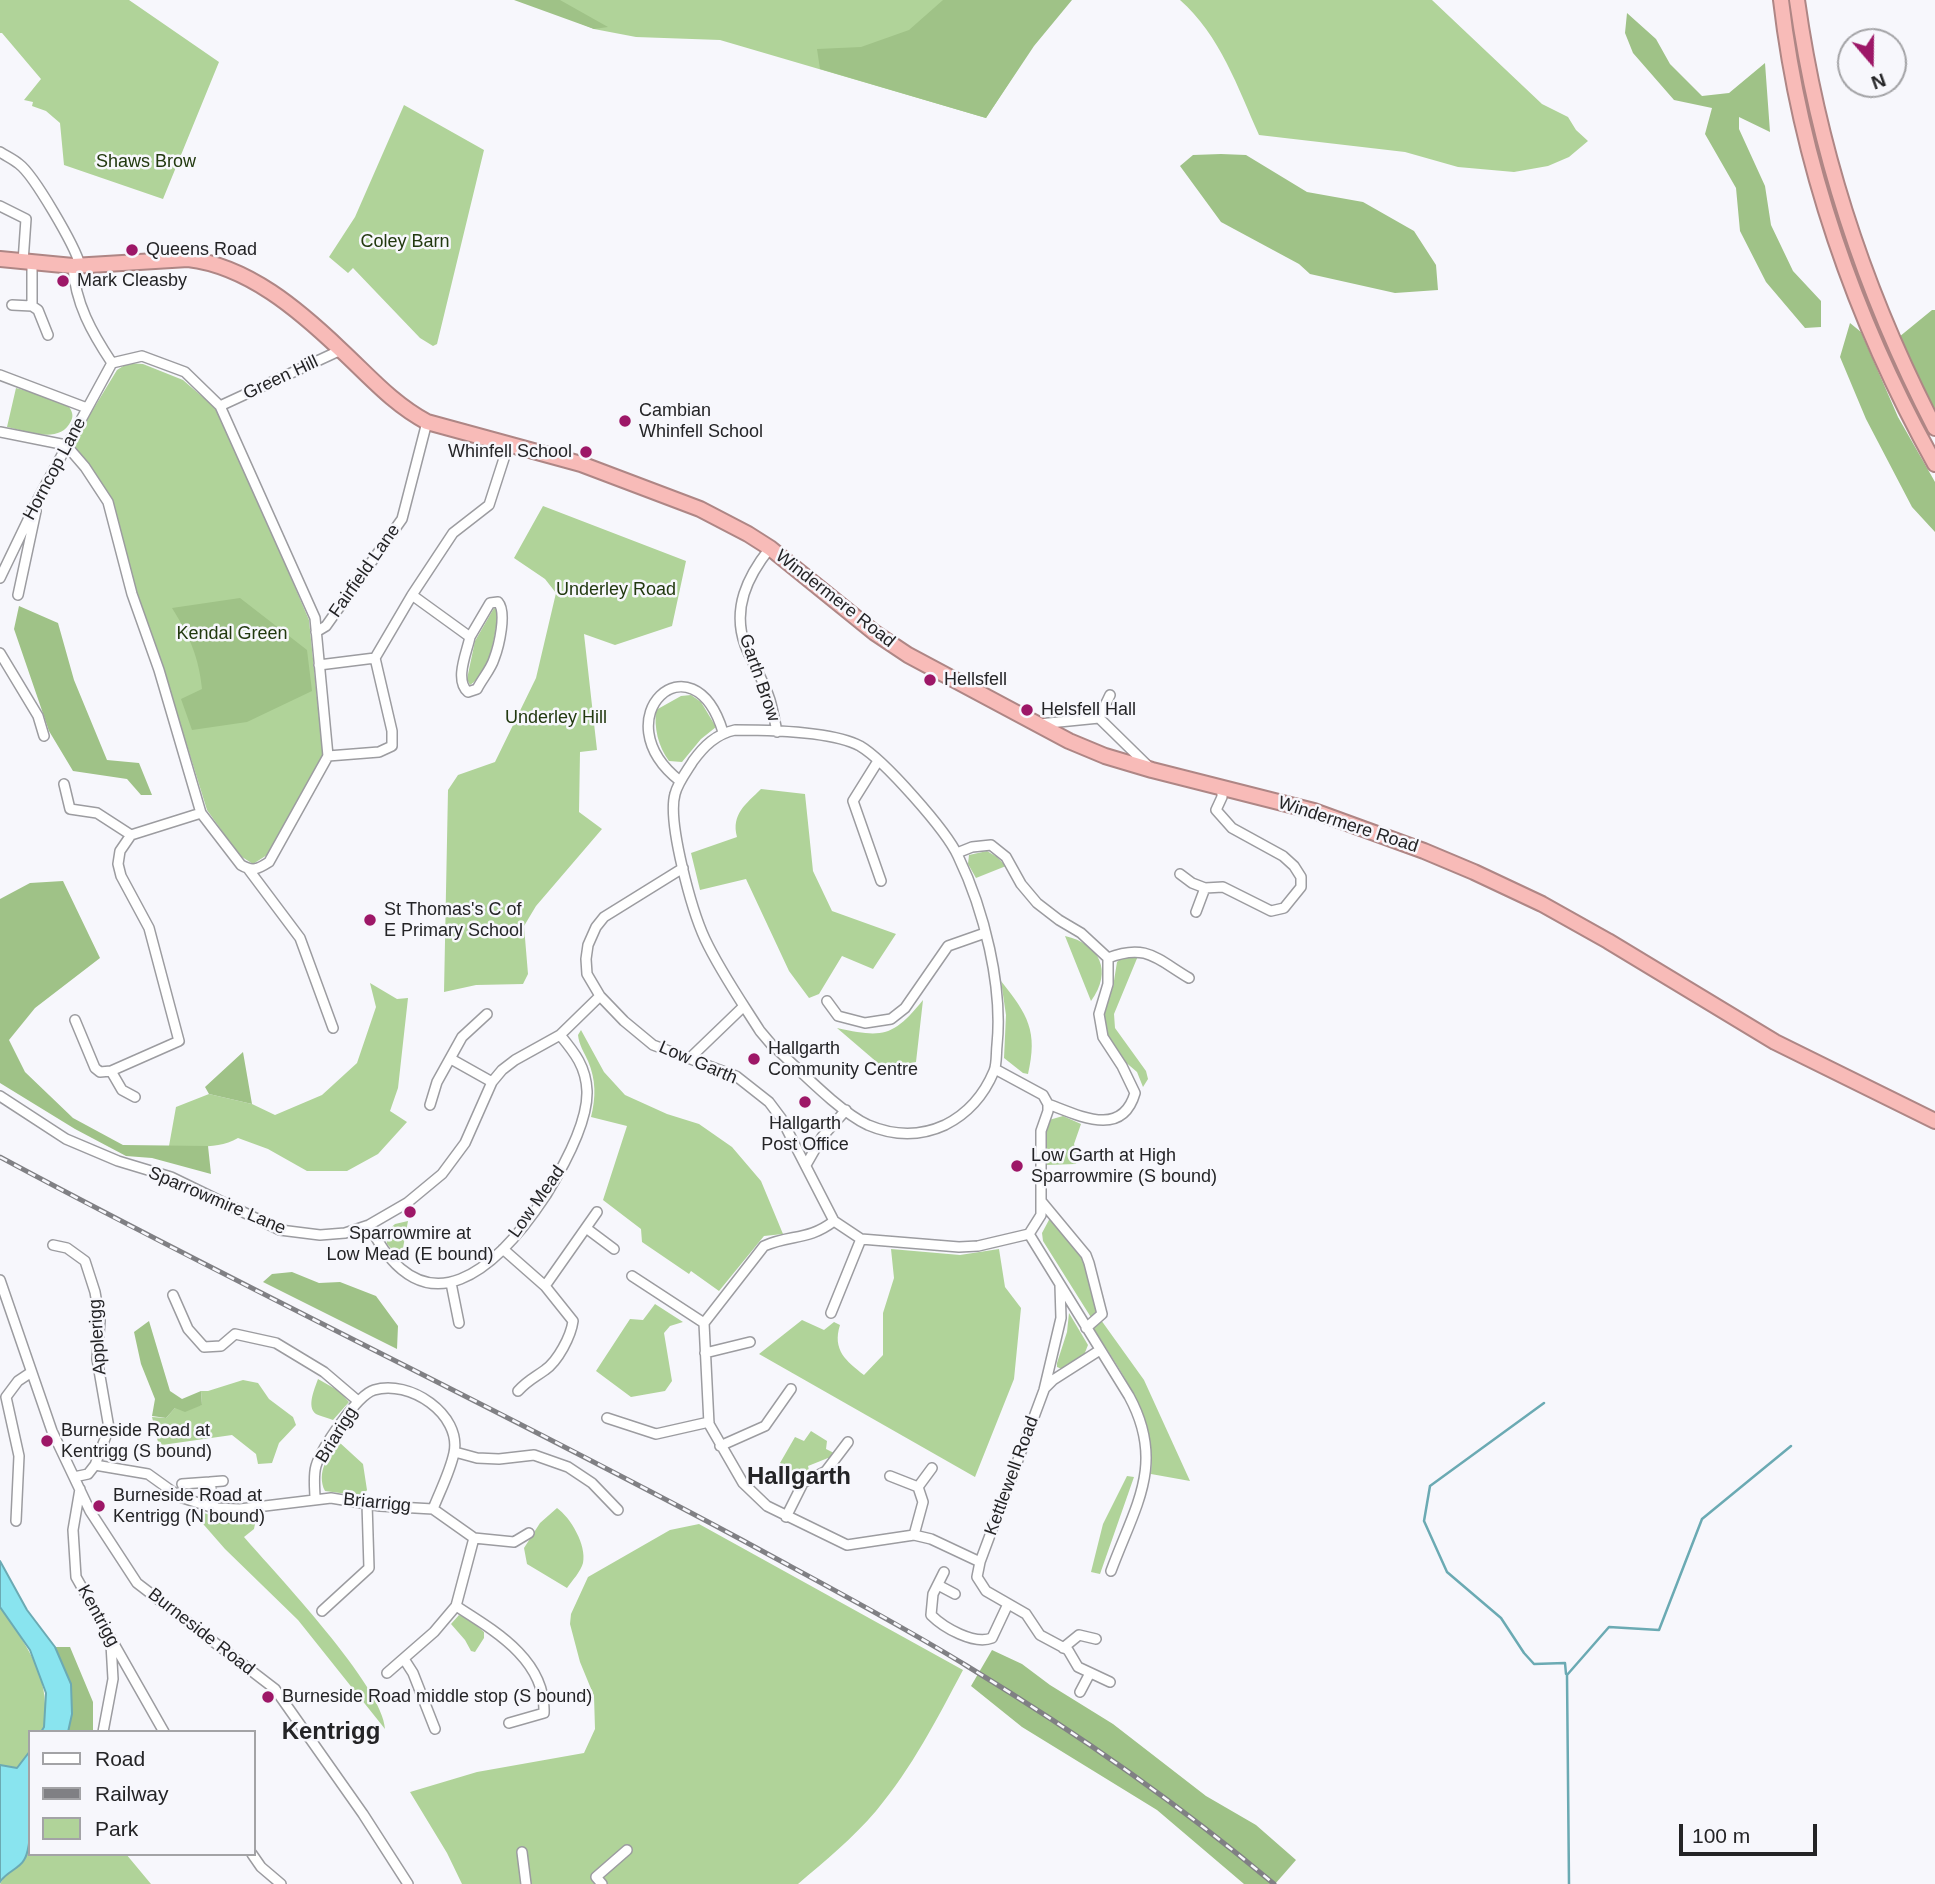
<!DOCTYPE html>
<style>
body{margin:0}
#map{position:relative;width:1935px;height:1884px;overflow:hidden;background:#f7f7fc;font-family:Arial,sans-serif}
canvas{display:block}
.legend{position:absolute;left:28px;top:1730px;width:228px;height:126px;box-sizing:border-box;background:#f7f7fc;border:2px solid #a3a3a6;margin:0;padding:9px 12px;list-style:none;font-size:21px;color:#242426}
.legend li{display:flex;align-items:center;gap:14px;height:35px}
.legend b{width:35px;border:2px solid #a3a3a6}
.north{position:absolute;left:1837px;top:28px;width:70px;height:70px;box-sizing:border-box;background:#f7f7fc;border:2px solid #a3a3a6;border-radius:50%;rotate:160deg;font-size:19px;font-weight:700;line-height:28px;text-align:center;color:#242426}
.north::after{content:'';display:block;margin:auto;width:24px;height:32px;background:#9d1767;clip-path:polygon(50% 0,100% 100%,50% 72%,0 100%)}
.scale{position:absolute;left:1679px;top:1824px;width:138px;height:32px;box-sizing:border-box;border:4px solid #242426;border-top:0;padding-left:9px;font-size:21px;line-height:24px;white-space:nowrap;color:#242426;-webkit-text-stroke:5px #f7f7fc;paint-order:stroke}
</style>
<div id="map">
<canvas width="1935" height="1884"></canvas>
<ul class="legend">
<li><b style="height:9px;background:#fff"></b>Road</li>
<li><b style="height:9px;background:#808084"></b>Railway</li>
<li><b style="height:19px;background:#b0d399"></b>Park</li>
</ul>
<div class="north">N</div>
<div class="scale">100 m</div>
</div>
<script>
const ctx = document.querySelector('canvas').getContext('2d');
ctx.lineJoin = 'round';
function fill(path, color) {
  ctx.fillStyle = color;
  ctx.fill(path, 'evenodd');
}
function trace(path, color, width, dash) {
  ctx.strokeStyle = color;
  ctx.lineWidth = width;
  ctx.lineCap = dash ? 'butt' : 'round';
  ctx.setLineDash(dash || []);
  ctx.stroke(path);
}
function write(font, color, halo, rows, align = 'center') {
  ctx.font = font + ' Arial,sans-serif';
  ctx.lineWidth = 5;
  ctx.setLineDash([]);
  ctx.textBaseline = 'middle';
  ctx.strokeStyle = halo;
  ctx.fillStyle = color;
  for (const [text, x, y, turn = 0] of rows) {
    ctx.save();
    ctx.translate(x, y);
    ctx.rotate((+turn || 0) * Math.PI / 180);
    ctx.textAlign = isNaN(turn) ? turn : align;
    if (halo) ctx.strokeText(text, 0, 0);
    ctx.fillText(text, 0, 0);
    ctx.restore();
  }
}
fill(new Path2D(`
 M0,0H129L219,62L163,199L64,165L60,123L46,111L32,106L33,102L24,100L41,79L2,33H0Z
 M523,0H1063L986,118L720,40L636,37L594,29Z
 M1180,0H1432L1542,104L1568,117L1576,130L1588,141L1569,157L1548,166L1514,172L1458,167L1405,152L1259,135C1238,88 1220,35 1180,0Z
 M404,105L484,150L437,344L433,346L420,338L353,268L348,273L329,257L355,217Z
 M128,363L143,364L183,380L220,412L309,620L323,756L320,766L267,855L253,864L239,855L207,810L163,668L138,603L110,500L72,444L117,370Z
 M16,388C29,392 58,398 68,406C72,410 74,416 71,421C60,445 27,431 7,427Z
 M543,506L686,561L672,626L615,645L584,634L597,750L580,752L579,812L602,829L536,906L524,926L528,974L523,984L476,985L444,992L448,790L458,775L495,762L536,678L556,593L545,579L514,558Z
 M494,608L498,611C496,633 490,673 470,685L467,679L475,641Z
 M691,695L701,702L716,727L701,739L682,762L669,761C658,746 654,728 656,710L681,696Z
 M761,789L805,794L813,871L832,911L896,934L873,969L842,956L819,994L809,998L789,971L746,879L700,890L691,853L737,837C731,814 746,804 761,789Z
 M987,851L997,857L1006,866L976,878L968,864L969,855Z
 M1065,936C1100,944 1113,971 1091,1001Z
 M1138,956L1114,1014L1115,1028L1146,1071L1148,1079L1143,1087L1137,1072L1123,1060L1106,1032L1104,1014L1113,987L1117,962L1122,957Z
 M1001,981C1028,1015 1038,1031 1028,1074L1023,1073L1004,1058L1006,1015Z
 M370,983L397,999L408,998L398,1088L390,1111L407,1122L378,1154L347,1171H307L268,1149L238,1138C217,1150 192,1146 169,1146L176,1107L209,1094L252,1104L275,1115L322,1095L357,1063L376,1007Z
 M923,1000L916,1062L886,1070L837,1028C883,1038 893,1037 923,1000Z
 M581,1030L604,1072L625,1095L667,1114L699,1124L732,1147L761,1181L783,1234L764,1236L719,1291L691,1271L689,1274L642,1242L641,1229L603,1200L627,1126L591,1117C596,1097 596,1080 588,1061C584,1052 579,1045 578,1035Z
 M1063,1116L1081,1124L1074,1144L1078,1158L1076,1164L1046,1165L1045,1134L1049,1120Z
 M1050,1218L1085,1262L1099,1313L1092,1319L1043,1241L1042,1233Z
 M408,1221L401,1259L387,1244L386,1232L395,1224Z
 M891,1249L960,1255L999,1249L1005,1287L1021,1308L1014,1379L975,1477L759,1354L802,1320L824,1330L834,1322L840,1325C832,1350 846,1361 864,1375L883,1355V1313L894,1278Z
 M655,1304L683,1322L670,1326L664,1333L672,1381L665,1391L631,1397L596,1371L630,1319L643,1320Z
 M1069,1313L1088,1345L1084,1355L1062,1369L1057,1367V1363L1067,1332Z
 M1101,1320L1144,1380L1190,1481L1151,1474C1157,1418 1120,1371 1092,1326Z
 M318,1379L339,1391L349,1402L333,1420C328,1418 320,1416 316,1414C306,1407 315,1388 318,1379Z
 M243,1380L258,1383L269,1399L293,1417L296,1425L279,1443L272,1463L258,1464L256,1454L232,1435L162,1445L158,1442L152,1417L166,1418L175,1408L202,1405L201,1391H208Z
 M811,1431L827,1441L826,1449L834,1453L835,1456L830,1463L828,1458L808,1466L810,1475L804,1480L780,1463L795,1437L804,1441Z
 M339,1442L363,1464L367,1490L363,1496L325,1491C316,1473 328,1455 339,1442Z
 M1127,1476L1134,1477L1100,1574L1091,1572L1103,1524Z
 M557,1508C570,1517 587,1545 583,1563C581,1571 572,1581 567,1588L527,1564L524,1548L540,1523Z
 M190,1509L214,1516L250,1514L249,1522L255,1524L254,1529L244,1537C274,1572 384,1687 385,1729L298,1620L225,1549Z
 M699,1524L963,1670C937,1719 912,1768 876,1811C853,1838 825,1861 798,1884H462L447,1853L410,1792L477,1772L584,1753L595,1729L594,1696L580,1662L570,1624L571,1614L588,1577L670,1530Z
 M0,1607C22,1639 47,1671 45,1711C45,1718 45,1725 41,1732H30V1751L17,1768L0,1765Z
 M459,1615L470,1620L484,1632V1638L475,1652L471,1651L465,1640L451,1624Z
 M30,1834V1854H126L151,1884H0Z`), '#b0d399');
fill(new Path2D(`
 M514,0H560L608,27L594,29Z
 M943,0H1072L1034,46L986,118L820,69L817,49L861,47L909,30Z
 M1627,13L1656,39L1670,64L1702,96L1729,93L1765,63L1770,132L1739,117V129L1765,186L1771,225L1793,271L1821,301V327L1805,328L1766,282L1740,231L1736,188L1705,134L1712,108L1674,100L1633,53L1625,33Z
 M1221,154L1246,155L1307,192L1363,202L1414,231L1436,265L1438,290L1395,293L1310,274L1299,264L1221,222L1180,166L1193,155Z
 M1932,310H1935V415L1899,337Z
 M1850,323L1861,332L1898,417L1935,482V532L1912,507L1866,419L1840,357Z
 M240,598L307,650L312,691L247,722L192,730L181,699L202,689C199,657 189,635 172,608Z
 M19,606L58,623L74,680L107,760L139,763L152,795H141L127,779L73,771L49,731L14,629Z
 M63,881L100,958L35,1008L9,1040L25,1072L73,1118L123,1145L208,1146L211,1174L152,1158L126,1156L75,1129L0,1083V899L30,883Z
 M243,1052L252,1104L209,1094L205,1087Z
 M292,1272L319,1283L340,1282L376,1296L398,1326L397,1349L263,1282L272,1274Z
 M149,1321L170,1391L182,1399L201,1391L202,1405L185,1412L175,1408L166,1418L152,1416L155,1399L141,1364L134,1332Z
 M55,1647H70L93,1702V1732H68C76,1693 70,1681 55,1647Z
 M992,1650L1022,1664L1050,1685L1113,1724L1206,1796L1256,1825L1296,1860L1275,1884H1244L1157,1810L1022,1727L971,1686Z`), '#9fc287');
const water = new Path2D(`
 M0,1561L27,1610L55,1647L71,1684L72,1714L68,1732H41L44,1727L46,1693L30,1650L0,1607Z
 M30,1751C30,1774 35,1843 24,1860C19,1869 6,1872 0,1882V1765L17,1768Z`);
fill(water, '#89e4ef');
trace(water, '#6baab3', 2);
trace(new Path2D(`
 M1544,1403L1430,1486L1424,1521L1447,1572L1501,1618L1524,1653L1534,1664L1565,1663L1566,1674
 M1569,1884L1567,1675L1609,1627L1659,1630L1702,1519L1791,1446`), '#6baab3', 2.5);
const minor = new Path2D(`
 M0,152C6,156 13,159 19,164C34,175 75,246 80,265
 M0,206L26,219L23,262
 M32,263V306L38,310L48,335
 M73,266C75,303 92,333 112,363
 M12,305L32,306
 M0,375L87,408
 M220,406L341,350
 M0,432L66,445L85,467L108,502L132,594L159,670L201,813L241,865C253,872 258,869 269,862L328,756L315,618L220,406L185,372L142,356L112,363
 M770,548C747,577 732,609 745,645C752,663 764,681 770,700C773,710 775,722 777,732
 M0,578L39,497L112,363
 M18,595L36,511
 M412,595L470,637C467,652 454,680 468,692L477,689C482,679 491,669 494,659C499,646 507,612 498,602L490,603L470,637
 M316,632L326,626L402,519L427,422
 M0,653L38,716L44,736
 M319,665L375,658L412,595L453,533L489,505L509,443
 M1099,718L1110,695
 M1039,724L1099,718L1148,766
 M735,730C767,730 832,731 860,746C884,760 946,830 958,856C984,910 1003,986 997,1045C996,1054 997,1064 994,1071C984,1095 967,1114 945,1125C919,1137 894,1136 868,1125C838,1111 797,1067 771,1044L760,1031C741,1001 720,971 705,939C692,911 667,822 675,794C678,782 687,771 693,761C704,746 716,734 735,730Z
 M328,756L379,752L392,746V731L375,658
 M878,761L853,801L881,881
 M680,781C600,718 693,633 723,732
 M64,784L70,809L97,813L131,835
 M957,853L972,847L991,845L1006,857L1021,884L1037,903L1059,920L1081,933L1108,958V984L1099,1014L1103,1037L1122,1066L1135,1093C1122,1138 1080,1116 1048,1104L1043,1095L995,1069
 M683,868L604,917L596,927L588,945L586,959L587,974L600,996L624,1021L653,1045L736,1076L769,1102L781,1118L834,1221L861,1239L959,1247L978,1246L1029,1234L1041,1215V1131L1048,1111V1104
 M249,870L300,938L333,1028
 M1180,874L1192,883L1205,888L1223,887L1271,911L1284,908L1301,887V877L1294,866L1283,856L1232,828L1216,810L1222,797V788
 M1196,912L1205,888
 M1108,958C1146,943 1157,959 1189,978
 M827,1001L838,1016L865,1023L891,1019L905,1008L948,946L985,933
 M75,1020L95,1068L100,1072L111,1071L179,1041L149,928L121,876L118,864L120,851L131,835L201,813
 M690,1058L744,1006
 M451,1059L492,1082
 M111,1071L122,1090L135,1097
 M0,1096L66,1139L118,1161L171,1177L280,1230L320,1235L345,1233L369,1225L407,1203L442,1174L465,1143L492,1082L502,1070L515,1060L560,1035L600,996
 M430,1105L437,1082L462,1037L487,1014
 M806,1165L822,1137L846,1110
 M1042,1202L1086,1255L1089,1263L1102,1314L1086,1328
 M834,1221C808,1241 791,1234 764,1246L704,1323L709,1424L743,1483L767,1506L847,1545L914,1535L931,1539L980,1562
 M369,1225C425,1336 498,1268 546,1195C562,1169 588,1122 587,1091C586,1067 575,1053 560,1035
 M586,1228L614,1249
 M1029,1234L1129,1396C1166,1464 1135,1506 1111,1571
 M53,1245L67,1248L85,1261L95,1292L100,1321L97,1359L109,1428L95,1465L88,1474L74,1477
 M503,1249L545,1286L573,1321C571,1336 558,1361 545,1370C534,1378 528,1380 518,1391
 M632,1276L704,1323
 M0,1280L52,1431L90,1511L137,1583L275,1689L363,1814L408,1884
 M451,1283L459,1323
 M1060,1285L1061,1318L1044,1390L980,1562L977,1577L986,1591L1026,1614L1040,1635L1068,1650L1078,1667L1110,1682
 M545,1286L597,1212
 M173,1295L188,1329L204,1347L221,1346L235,1334L276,1343L324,1372L358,1401
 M831,1313L861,1239
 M705,1353L750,1342
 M1045,1388L1053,1380L1100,1350
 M607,1418L656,1434L709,1422
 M720,1446L765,1426L791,1389
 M455,1452L477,1458L499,1459L534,1455L568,1467L592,1483L618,1510
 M95,1465L148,1474L180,1497L214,1508L240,1509L331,1498L380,1506L433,1509L474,1538L514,1542L529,1533
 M890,1476L918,1487
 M210,1482L223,1481
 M182,1484L210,1482L214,1508
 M80,1489L73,1530L76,1577L164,1732
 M315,1499C315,1489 313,1476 316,1466C321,1449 357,1395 374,1390C409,1379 462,1414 454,1453C450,1472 440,1491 433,1509
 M786,1517L803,1483L826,1471L848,1442
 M16,1521L19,1456L6,1397L18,1381L30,1373
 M914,1535L923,1502L918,1487L932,1468
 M944,1572L933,1594L931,1615C944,1628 974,1645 992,1638L1008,1604
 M938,1585L955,1594
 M456,1606C495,1631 546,1660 544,1713L509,1723
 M322,1611L369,1568L367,1503
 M1063,1648L1079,1635L1096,1639
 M404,1659L413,1673L435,1729
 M387,1673L434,1632L456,1606L474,1538
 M1080,1692L1090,1673
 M103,1732L113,1679L111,1644
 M522,1852L526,1884
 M252,1854L261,1867L281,1884
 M602,1884L596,1877L627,1850`);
const highway = new Path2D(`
 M1781,0C1800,162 1855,321 1935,464
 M1797,0C1818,150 1865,293 1935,428
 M0,259L73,266L188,259C248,266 299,310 341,350C369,376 393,404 427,422L581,464L700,509L748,534L770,548L875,633L908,655L1069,741L1105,756L1152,770L1314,811L1424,851L1474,872L1542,904L1608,941L1775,1042L1935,1121`);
trace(minor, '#9c9ca0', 12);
trace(highway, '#ae8685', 18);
trace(minor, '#fff', 9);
trace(highway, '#f8bbb8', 14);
const rail = new Path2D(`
 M0,1157C245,1289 497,1408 742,1540C817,1581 894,1621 967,1666C1074,1731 1179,1804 1274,1884`);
trace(rail, '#808084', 5);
trace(rail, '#f7f7fc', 2.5, [8]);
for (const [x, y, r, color] of [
 [132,250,7,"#9d1767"],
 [63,281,7,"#9d1767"],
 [625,421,7,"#9d1767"],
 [586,452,7,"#9d1767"],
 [930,680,7,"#9d1767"],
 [1027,710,7,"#9d1767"],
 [370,920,7,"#9d1767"],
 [754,1059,7,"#9d1767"],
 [805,1102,7,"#9d1767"],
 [1017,1166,7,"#9d1767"],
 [410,1212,7,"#9d1767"],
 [47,1441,7,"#9d1767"],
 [99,1506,7,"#9d1767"],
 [268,1697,7,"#9d1767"]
]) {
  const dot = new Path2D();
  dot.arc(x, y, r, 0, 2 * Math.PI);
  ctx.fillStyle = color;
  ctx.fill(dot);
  trace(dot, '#f7f7fc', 2.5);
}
write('18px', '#22390f', '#f7f7fc', [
 ["Shaws Brow",146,162],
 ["Coley Barn",405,242],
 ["Underley Road",616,590],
 ["Kendal Green",232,634],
 ["Underley Hill",556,718]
]);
write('18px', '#242426', '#f7f7fc', [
 ["Queens Road",146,250],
 ["Mark Cleasby",77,281],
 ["Cambian",639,411],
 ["Whinfell School",639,432],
 ["Whinfell School",572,452,"right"],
 ["Hellsfell",944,680],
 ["Helsfell Hall",1041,710],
 ["St Thomas's C of",384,910],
 ["E Primary School",384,931],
 ["Hallgarth",768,1049],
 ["Community Centre",768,1070],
 ["Hallgarth",805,1124,"center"],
 ["Post Office",805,1145,"center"],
 ["Low Garth at High",1031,1156],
 ["Sparrowmire (S bound)",1031,1177],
 ["Sparrowmire at",410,1234,"center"],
 ["Low Mead (E bound)",410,1255,"center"],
 ["Burneside Road at",61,1431],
 ["Kentrigg (S bound)",61,1452],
 ["Burneside Road at",113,1496],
 ["Kentrigg (N bound)",113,1517],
 ["Burneside Road middle stop (S bound)",282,1697]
], 'left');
write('18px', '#242426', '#f7f7fc', [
 ["Green Hill",281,378,-25],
 ["Horncop Lane",55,469,-62],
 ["Fairfield Lane",365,571,-55],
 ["Windermere Road",835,599,38],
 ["Garth Brow",759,678,71],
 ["Windermere Road",1348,825,18],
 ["Low Garth",698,1063,23],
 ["Sparrowmire Lane",217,1201,23],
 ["Low Mead",537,1202,-55],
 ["Applerigg",98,1337,-94],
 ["Briarigg",337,1435,-58],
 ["Kettlewell Road",1012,1476,-70],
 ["Briarrigg",377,1503,6],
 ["Kentrigg",98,1616,61],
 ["Burneside Road",201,1632,38]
]);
write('bold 24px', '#242426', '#f7f7fc', [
 ["Hallgarth",799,1477],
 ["Kentrigg",331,1732]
]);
</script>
